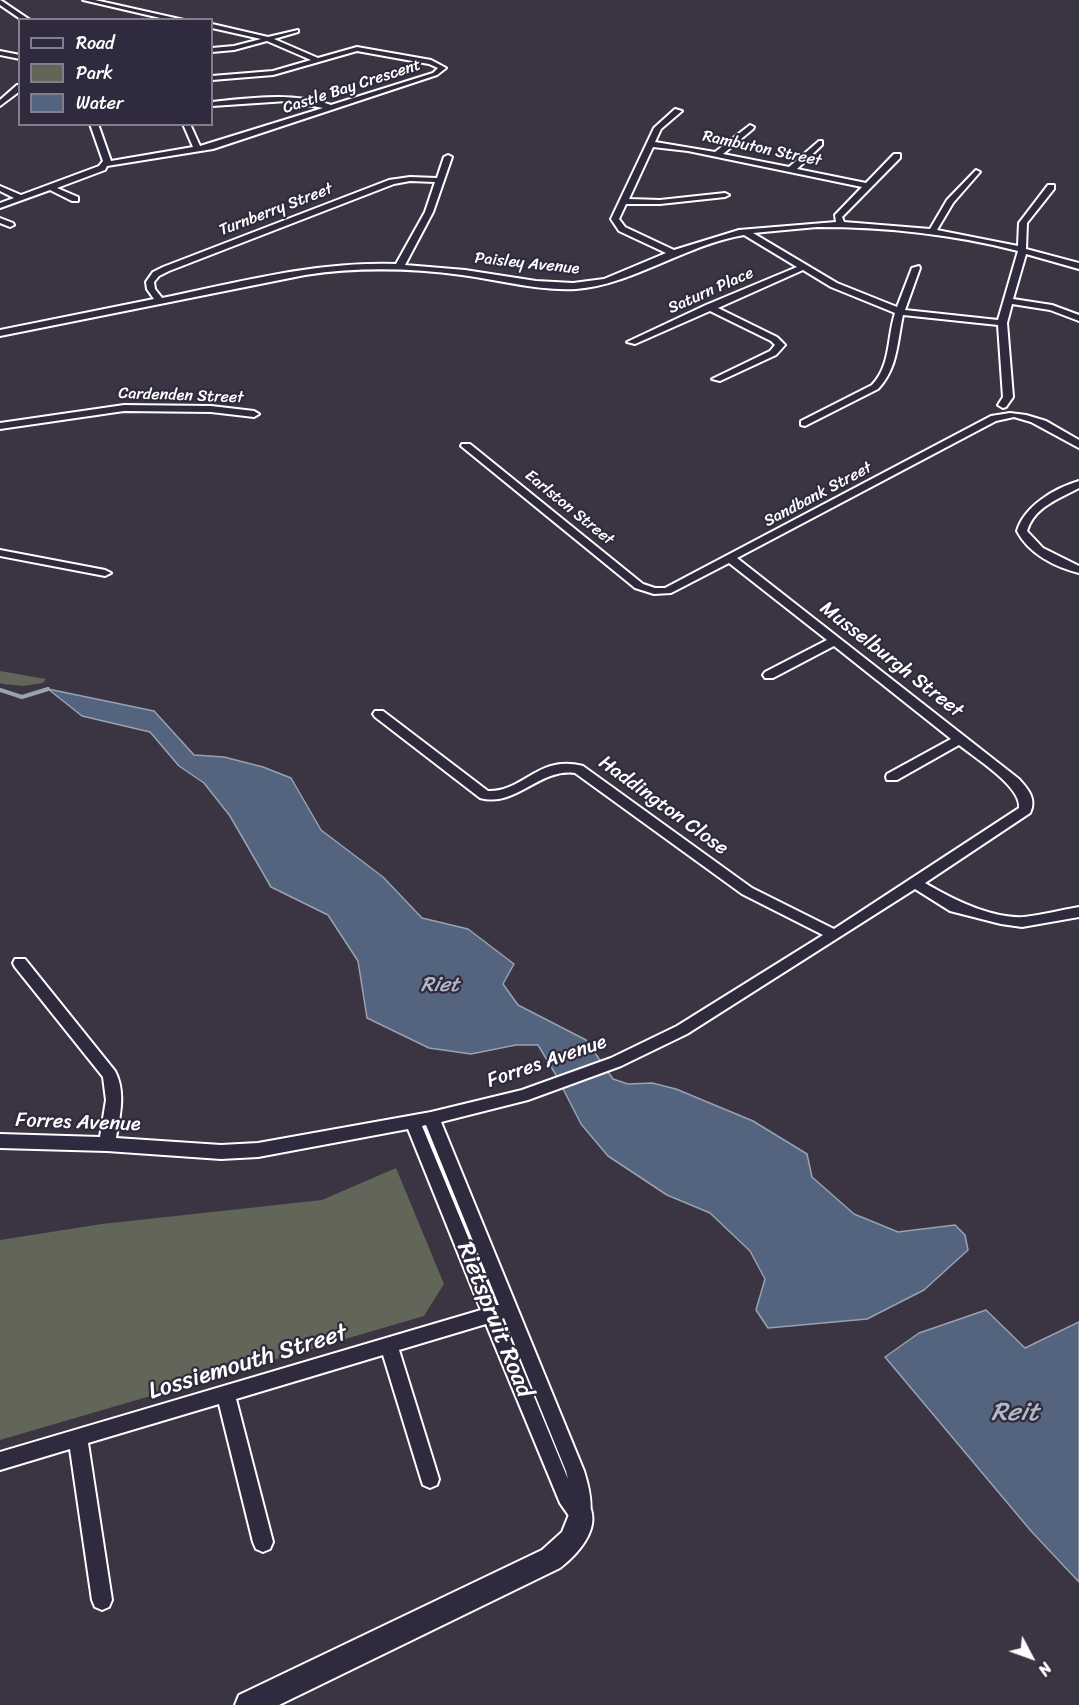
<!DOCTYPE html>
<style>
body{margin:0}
#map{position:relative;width:1079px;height:1705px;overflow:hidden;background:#3b3443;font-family:Sriracha,sans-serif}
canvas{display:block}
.legend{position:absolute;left:18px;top:18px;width:195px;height:108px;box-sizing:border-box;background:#2f2a3d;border:2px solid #827f8b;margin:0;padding:8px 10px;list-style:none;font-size:18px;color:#fff}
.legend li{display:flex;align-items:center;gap:12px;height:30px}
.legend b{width:30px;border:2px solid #827f8b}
.north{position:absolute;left:1001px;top:1627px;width:60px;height:60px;-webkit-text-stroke:4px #2f2a3d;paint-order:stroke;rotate:131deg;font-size:16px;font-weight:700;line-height:24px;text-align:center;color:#fff}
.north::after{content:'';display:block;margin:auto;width:21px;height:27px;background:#fff;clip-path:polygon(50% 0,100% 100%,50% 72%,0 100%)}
</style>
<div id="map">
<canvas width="1079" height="1705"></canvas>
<ul class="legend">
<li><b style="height:8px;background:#2f2a3d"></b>Road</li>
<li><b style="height:16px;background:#616658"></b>Park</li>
<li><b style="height:16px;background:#54647e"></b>Water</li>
</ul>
<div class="north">N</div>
</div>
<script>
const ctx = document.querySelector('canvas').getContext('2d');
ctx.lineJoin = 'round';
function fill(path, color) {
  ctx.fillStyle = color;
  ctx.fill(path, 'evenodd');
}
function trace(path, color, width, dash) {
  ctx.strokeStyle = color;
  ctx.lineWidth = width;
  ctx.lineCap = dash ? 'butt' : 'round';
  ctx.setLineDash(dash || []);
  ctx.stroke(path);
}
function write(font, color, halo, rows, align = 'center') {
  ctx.font = font + ' Sriracha,sans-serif';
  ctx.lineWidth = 4.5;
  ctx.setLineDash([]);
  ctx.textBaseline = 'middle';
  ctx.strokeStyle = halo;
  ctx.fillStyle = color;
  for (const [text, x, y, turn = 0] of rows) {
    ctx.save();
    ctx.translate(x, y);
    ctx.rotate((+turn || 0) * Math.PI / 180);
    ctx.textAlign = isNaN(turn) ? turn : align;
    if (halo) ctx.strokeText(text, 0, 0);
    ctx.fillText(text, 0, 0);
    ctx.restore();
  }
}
fill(new Path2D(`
 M0,671L46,679L43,683L23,686L3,684L0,683Z
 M396,1168L444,1284L424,1316L0,1440V1240L102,1224L322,1200Z`), '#616658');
const water = new Path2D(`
 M48,689L154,711L194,755L224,757L263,767L291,778L321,830L383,877L422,918L468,929L514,964L503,984L518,1005L586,1040L613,1079L628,1084L652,1083L676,1089L753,1121L807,1154L812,1177L854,1214L898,1232L955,1225L965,1235L968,1250L924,1290L867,1319L768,1328L756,1310L765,1279L750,1251L710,1213L667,1195L608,1156L581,1124L556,1075L538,1045H516L471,1054L429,1048L367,1018L358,961L328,915L271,887L230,816L204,783L179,766L150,732L82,716Z
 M986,1310L1025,1348L1079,1322V1582L1031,1531L885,1357L919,1333Z`);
fill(water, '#54647e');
trace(water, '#98a2b2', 1.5);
trace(new Path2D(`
 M0,690L22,697L48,689`), '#98a2b2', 4);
const street = new Path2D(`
 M0,0L2,1L30,20H22L0,5Z
 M83,0H95L184,20H169Z
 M212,24L268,37L298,30V32L274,39L318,58L357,47L431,60L446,68L437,75L213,149L107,166L105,170L57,188L78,197V201H72L50,190L0,208V203L14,198L0,191V186L21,195L99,166L103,161L90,124H98L111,161L193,147L183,124H190L200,146L323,108L287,101L212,106V102C252,98 292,92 331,105L433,73L438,68L429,64L357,51L273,75L212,80V76L273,71L311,60L267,41L234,50L212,52V48L234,46L261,39L212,28Z
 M0,51L20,55V59L0,55Z
 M17,85H20V91L0,106V100Z
 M675,109L682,111L661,129L655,142L715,152L750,125L754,127L753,129L723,154L789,167L819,141H822V145L797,169L866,183L894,154H900V158L844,215L842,217L844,222L930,229L947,200L976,170L980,172L953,203L937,230L1018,246L1019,223L1048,185H1054V189L1027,223L1026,249L1079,263V269L1026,254L1013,299L1052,305L1079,315V321L1050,310L1012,304L1007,323L1013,397L1006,407L1003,408L998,405L1003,397L998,325L903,315C897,342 898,368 878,389L805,426L801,425V421L872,385C891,365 887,338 895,313L831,287L803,270L718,308L777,337L785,345L776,355L720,381L712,379L770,351L775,345L771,341L710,311L635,344L627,342L706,305L797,267L744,235C685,245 632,285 576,289C538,291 500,280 462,275C409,268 359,267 305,275L0,336V330L154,299L147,289L146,282L153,272L163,267L389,180L410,177L437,178L444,157L448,155L452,157L433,212L405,265L465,270L536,281L573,283L604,279L666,253L619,231L611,219L654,128ZM653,147L688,151L862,187L835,215L836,222L739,230L674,250L625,227L619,219L626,204H660L725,197L729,195L725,193L660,200L629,199ZM410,181L435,182L425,212L396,264C317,261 240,282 162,298L155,289L154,282L159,276L169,271L394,184ZM817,227C886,227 952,234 1018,251L998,320L905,310L920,268L919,266L912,268L897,307L837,283L753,233Z
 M0,218L13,223L14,225L10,227L0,223Z
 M124,405L211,406L254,411L259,414L254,417L211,412L124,411L0,429V423Z
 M1010,413L1026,415L1046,421L1079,440V448L1031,422L1014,417L996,421L737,558L1019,779C1028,789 1037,799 1030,813L925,883C952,899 992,919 1024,917C1042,915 1061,910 1079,907V917L1022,927L1001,924L950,911L915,889L687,1034L621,1066L528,1100L441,1122L584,1471C589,1487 594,1507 588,1523L581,1525L574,1523L560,1503L486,1324L399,1350L439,1479L437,1485L430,1488L423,1485L421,1479L383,1355L236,1399L273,1542L270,1549L263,1552L256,1549L253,1542L219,1404L88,1443L112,1600L109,1607L102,1610L95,1607L92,1600L70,1449L0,1470V1452L481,1310L408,1129L258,1157L221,1159L107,1151L0,1148V1134L100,1137L106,1100L103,1077L15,967L13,963L15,959H25L115,1071C126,1092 120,1116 116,1138L221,1145L258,1143L431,1112L522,1090L611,1058L677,1026L823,935L742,894L575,773C539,768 516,808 480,798L375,717L373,714L375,711H383L488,791C524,792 538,754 583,766L752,888L834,929L1019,808C1022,787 975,758 959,745L897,780H887L886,777L887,774L951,739L834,646L773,678H765L763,675L765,672L827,640L729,563L671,593L654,594L635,588L461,446L462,444H470L643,584L655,588H665L991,416ZM426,1125L499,1305H496L422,1126ZM504,1318L566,1471L568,1479L502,1319Z
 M1079,481V488C1059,499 1034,507 1027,531L1043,548L1079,566V573C1055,567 1029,554 1017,531C1024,506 1055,488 1079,481Z
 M0,550L105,570L111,573L105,576L0,556Z`);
const secondary = new Path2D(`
 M581,1504L590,1507C600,1530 577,1555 560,1568L279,1705H235L239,1695L542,1550L562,1532L572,1507Z`);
trace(street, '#fff', 4);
trace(secondary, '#fff', 4);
fill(street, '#2f2a3d');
fill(secondary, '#2f2a3d');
write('16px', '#fff', '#2f2a3d', [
 ["Castle Bay Crescent",352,87,-18],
 ["Rambuton Street",762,149,12],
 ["Turnberry Street",276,210,-21],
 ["Paisley Avenue",527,264,6],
 ["Saturn Place",711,291,-24],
 ["Cardenden Street",181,396,2],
 ["Sandbank Street",818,495,-28],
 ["Earlston Street",569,508,39]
]);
write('20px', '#fff', '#2f2a3d', [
 ["Musselburgh Street",891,660,38],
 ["Haddington Close",663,806,36],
 ["Forres Avenue",547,1062,-19],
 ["Forres Avenue",78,1123,2]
]);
write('italic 21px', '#b2b9c5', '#2f2a3d', [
 ["Riet",440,986]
]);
write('24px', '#fff', '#2f2a3d', [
 ["Rietspruit Road",494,1320,68],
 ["Lossiemouth Street",248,1363,-17]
]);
write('italic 26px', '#b2b9c5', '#2f2a3d', [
 ["Reit",1015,1413]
]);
</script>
